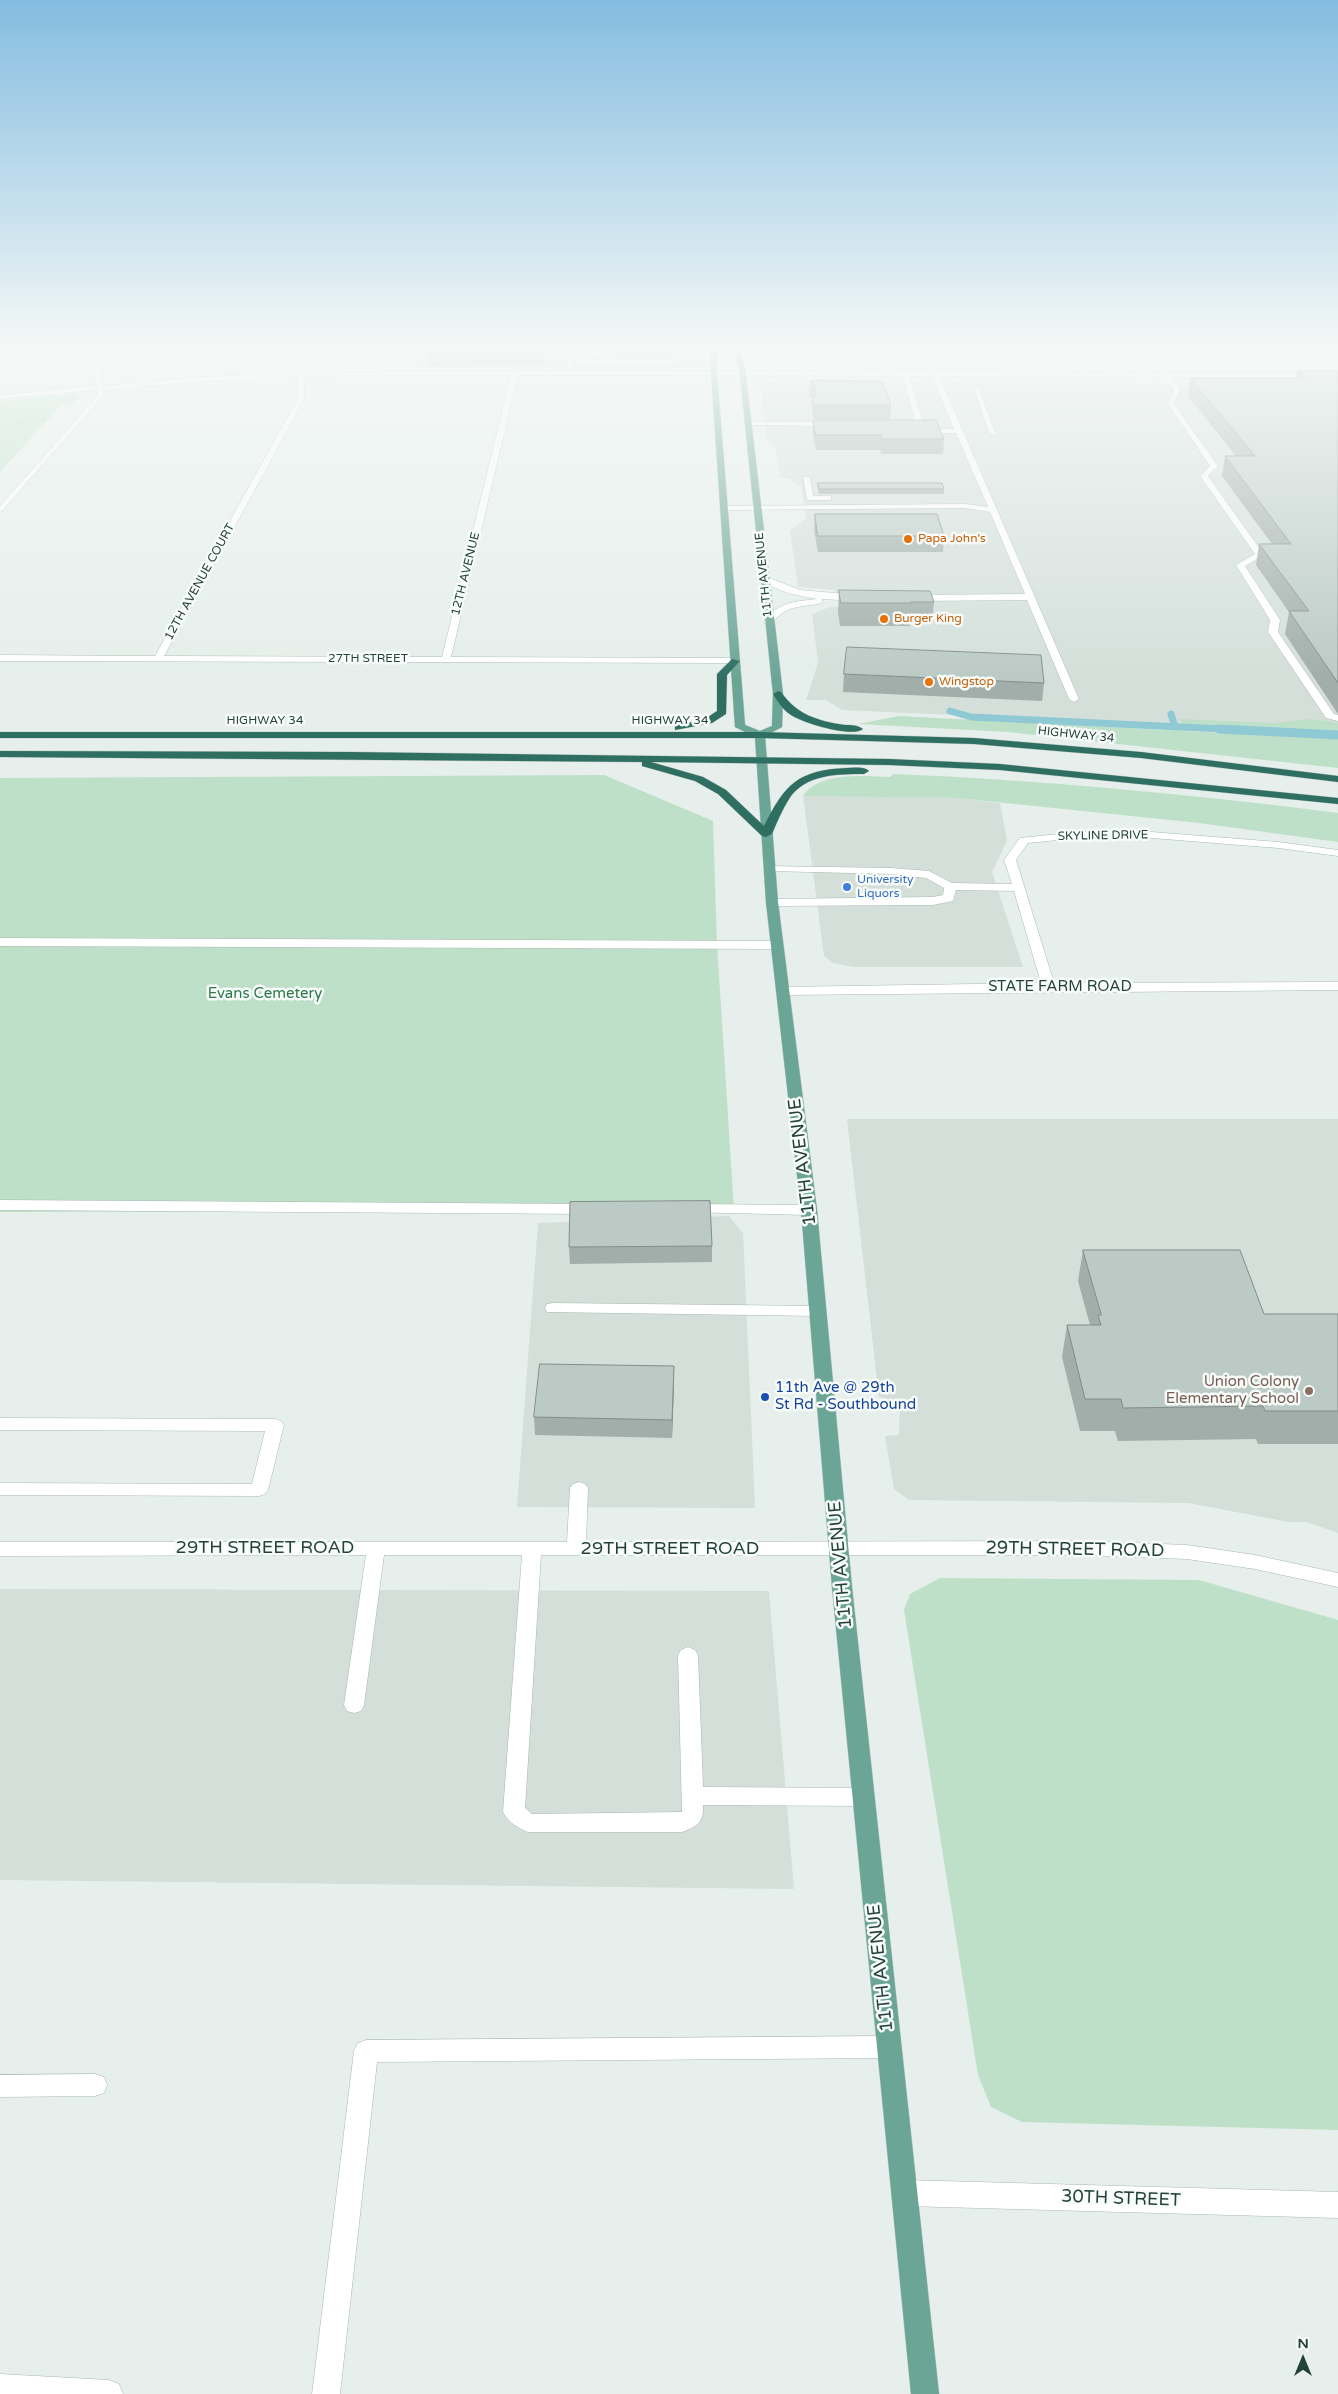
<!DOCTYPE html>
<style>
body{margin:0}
#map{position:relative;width:1338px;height:2394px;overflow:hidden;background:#e6efeb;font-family:"Varela Round",sans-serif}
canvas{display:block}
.north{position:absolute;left:1278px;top:2334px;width:50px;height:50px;-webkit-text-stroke:4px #f7fbf9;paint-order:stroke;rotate:0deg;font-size:14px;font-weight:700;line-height:20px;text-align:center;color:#24423a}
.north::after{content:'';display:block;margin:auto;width:18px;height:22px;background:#24423a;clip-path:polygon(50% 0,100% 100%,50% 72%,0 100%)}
</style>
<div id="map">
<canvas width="1338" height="2394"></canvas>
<div class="north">N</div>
</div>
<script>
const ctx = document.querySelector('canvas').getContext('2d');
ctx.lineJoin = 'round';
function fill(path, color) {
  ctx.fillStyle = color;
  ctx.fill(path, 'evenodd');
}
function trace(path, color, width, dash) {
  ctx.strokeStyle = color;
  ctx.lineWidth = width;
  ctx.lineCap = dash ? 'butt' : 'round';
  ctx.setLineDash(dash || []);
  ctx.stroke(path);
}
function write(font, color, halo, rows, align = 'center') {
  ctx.font = font + ' "Varela Round",sans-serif';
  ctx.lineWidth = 5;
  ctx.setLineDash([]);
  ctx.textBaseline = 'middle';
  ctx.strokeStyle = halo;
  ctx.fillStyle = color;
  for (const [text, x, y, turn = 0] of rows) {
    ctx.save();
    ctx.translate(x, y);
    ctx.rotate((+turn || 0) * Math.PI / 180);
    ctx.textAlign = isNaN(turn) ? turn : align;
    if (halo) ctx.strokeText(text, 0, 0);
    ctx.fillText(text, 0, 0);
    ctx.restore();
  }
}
fill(new Path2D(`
 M424,345H702L704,364L694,367L673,369L415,368Z
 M750,345H827L829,353H751Z
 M760,383L1338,385V732L842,710L826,700H806L818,663L812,614L830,607L842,606L835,590L798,587L790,531L806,518L801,486L789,479L780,478L775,446L767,443Z
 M803,795L957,798L1000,803L1007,841L992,872L1023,967H854L833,963L824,956Z
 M847,1119H1338V1533L1307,1522H1289L1188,1503L909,1500L894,1489L885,1436L899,1435L900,1402L879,1397Z
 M729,1216L743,1233L755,1508L517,1507L538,1223Z
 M0,1589L769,1591L794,1889L0,1880Z`), '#d4dfda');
fill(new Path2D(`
 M74,394L81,396L72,404L60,406L0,472V401Z
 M899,716L1338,739V768L1008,732L858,724Z
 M1180,719L1275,723L1311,719L1338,723V732L1182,725Z
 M893,774C1042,780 1190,794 1338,813V842L1199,823L957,798L803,796C819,771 864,776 890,777Z
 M604,775L713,821L717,944L734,1210L0,1212V778Z
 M940,1578L1199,1580L1338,1620V2130L1022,2122L991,2107L978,2075L904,1610L910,1594Z`), '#bfe0c8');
trace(new Path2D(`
 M950,711L971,717L1244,730
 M1171,714L1175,727`), '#8ec9d4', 7);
trace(new Path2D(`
 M1219,729L1338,735`), '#8ec9d4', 9);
const minor = new Path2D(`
 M116,345H122L100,371L103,386L203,377L298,373L315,345H321L305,373L565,371L572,345H578L574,360H608L589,354L592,345H598L595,352L611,357L610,360L673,359L679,356L680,345H686L685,357L674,363L573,364L571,371L931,372L922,345H928L938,372L1161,373L1141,345H1147L1168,373H1338V377H1171L1180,389L1174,404L1218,466L1208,476L1264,555L1245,566L1280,620L1278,632L1334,714L1338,715V721L1326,718L1268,632L1270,620L1236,565L1255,554L1200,476L1210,466L1168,404L1174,389L1164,377L939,376L1079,699L1074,702L1069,699L1027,600L913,601L909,598L913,595L1025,594L990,512L965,508L724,510L720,508L724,506L965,504L988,507L956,433H920L916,431L920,429H954L932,376H909L922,419C916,425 903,429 895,424L897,423L915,418L902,376L518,375L451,657L735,658L740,661L738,663L0,661V655L155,656L298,398V377L203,381L103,390V396L0,513V506L98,395L97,390L0,399V395L96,386L94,371ZM347,375H511L442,657L164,656L300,407L304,398V377Z
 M735,345H812L813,347L810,349L733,348Z
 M974,388L979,389L996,435L989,433Z
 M748,422H833L837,424L833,426L746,425L744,424Z
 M803,476L810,478L813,496H831V500H807Z
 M767,577L800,590L858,595L862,598L858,601L822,599V603C801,608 785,604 772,624L769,625L764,622C777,602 796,601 818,599C800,596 776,592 763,580Z
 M1139,831L1278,842L1338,850V856L1278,848L1139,837L1078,838L1028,843L1016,860L1054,983L1338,982V990L782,995L776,991L782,987L1041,983L1014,891L956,890L953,901L933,905L772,906L766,902L768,899L933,897L943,895L944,888L926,878L891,874L769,871L765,870L763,868L765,866L891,868L929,871L952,883L1012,884L1004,860L1020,838L1078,832Z
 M0,938L778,941L784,945L778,949L0,946Z
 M0,1200L590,1204L598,1209L590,1214L0,1210Z
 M690,1204L809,1205L817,1210L809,1215L685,1212L682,1209L685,1206Z
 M553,1303L818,1306L824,1307L826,1311L824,1315L818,1316L547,1312L545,1308L547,1304Z
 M0,1418L275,1419L281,1421L284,1425L268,1490L265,1494L259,1496L0,1495V1483L252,1484L265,1431L0,1430Z
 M579,1482L585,1484L588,1488L586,1542L1083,1541L1187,1545L1255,1555L1338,1573V1587L1255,1569L1187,1559L1083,1555H541L525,1808L532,1814L682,1812L678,1655L681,1650L688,1647L695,1650L698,1655L703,1787L863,1788L870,1791L874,1797L870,1803L863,1806L703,1805C704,1822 698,1826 682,1832H528C518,1828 508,1822 503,1812L522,1555H384L364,1705L361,1711L354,1713L347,1711L344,1705L366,1555L0,1556V1542H567L570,1488L573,1484Z
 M889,2036L897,2039L901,2047L897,2055L889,2058L377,2062L340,2394H312L354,2051L358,2043L366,2040Z
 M95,2074L104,2077L107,2085L104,2093L95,2096L0,2097V2075Z
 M905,2180L1338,2192V2218L905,2206L896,2202L892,2193L896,2184Z
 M0,2374L109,2380L119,2384L123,2394H0Z`);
const major = new Path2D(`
 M711,345H717V373L745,725L760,731L772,726L773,694L739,367L732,345H738L745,367L783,694L782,727L765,736L778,902L817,1210L852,1587L939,2394H911L832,1587L801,1210L766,902L755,737L735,727L711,373Z`);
const highway = new Path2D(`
 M732,659L740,661L727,675L726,714L712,723L675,730V726L705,719L717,711V674Z
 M778,691L781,692C797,715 818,721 845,725C851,725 858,725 863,729C852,738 803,723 791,715C783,710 778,702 773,694Z
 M0,732H760L974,738L1141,752L1338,776V782L1141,758L974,744L760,738H0Z
 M0,751L350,752L889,759L1000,764L1338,798V804L1000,770L889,765L651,762L703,777L726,790L764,826C785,784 798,770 847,768C854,768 864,766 869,771L864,774C838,774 805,774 789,799C782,810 777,822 772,834L766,837L762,836L718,794L695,781L642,766V762L0,757Z`);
trace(minor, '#a8b8b2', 1);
trace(major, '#c2cac8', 1);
trace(highway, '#c2cac8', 1);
trace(new Path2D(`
 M0,426L46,419`), '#86b3a5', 1, [1, 2]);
fill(minor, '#fff');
fill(major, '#6aa596');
fill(highway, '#2f6f62');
fill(new Path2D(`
 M429,345H548V347H544V355L542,365L429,366L428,349Z
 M616,345H671V356H616Z
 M1297,371H1338V714L1285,634L1289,612L1256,565L1259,544H1272L1222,476L1225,456H1236L1188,396L1190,378H1296Z
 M810,382L891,405L890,419H814L812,411V397L809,396Z
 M813,420L944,439L943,454H881L880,450H816L813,435Z
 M818,483L944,489V494H819L818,488Z
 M815,514L944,536L943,552H818L814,530Z
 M839,590L934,602L932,624H910V626H840L838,612Z
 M844,674L1044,683L1042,701L843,692Z
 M712,1246V1262L570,1264L569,1247Z
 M1083,1250L1264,1314H1338V1444H1258L1256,1439L1118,1441L1115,1431H1080L1062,1357L1067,1325H1090L1078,1281Z
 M674,1383L672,1438L535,1435L534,1417Z`), '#a1aea9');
fill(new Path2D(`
 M542,345H544V355L542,365Z
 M674,1366V1383L672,1438V1420Z`), '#838d89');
const building = new Path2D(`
 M429,345H542V348L428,349Z
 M616,345H671V347H616Z
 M1297,371H1338V683L1289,611H1309L1259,544H1291L1225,456H1255L1190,378H1305Z
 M818,380L882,381L891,405H814L812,397H816L814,384L810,382Z
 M813,420H936L944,439H882L881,435H816Z
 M818,483H942L944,489H819Z
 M815,514H937L944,536H818Z
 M839,590L930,591L934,602H911V603H841Z
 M847,647L1041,655L1044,683L844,674Z
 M710,1201L712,1246L569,1247L570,1202Z
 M1083,1250H1240L1264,1314H1338V1411H1265L1263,1406L1123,1408L1121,1399H1085L1067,1325H1101L1098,1315H1101Z
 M540,1364L674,1366L672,1420L534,1417Z`);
fill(building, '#bbcac4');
trace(building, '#838d89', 1);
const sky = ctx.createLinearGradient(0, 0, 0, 680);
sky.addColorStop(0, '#84bce0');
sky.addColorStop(0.51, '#f4f8f6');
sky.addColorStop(1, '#f4f8f600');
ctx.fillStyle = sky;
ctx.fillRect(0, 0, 1338, 680);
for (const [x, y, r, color] of [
 [908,539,5,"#e8710a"],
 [884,619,5,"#e8710a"],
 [929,682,5,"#e8710a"],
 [847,887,5,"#3f7fe0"],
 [1309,1391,5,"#8d6e63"],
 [765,1397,5,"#1a4fb4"]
]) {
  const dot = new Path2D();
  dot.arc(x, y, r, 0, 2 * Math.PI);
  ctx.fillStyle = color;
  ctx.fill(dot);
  trace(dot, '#f7fbf9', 2);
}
write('12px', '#c56008', '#f7fbf9', [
 ["Papa John's",918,539],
 ["Burger King",894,619],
 ["Wingstop",939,682]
], 'left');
write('12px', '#24423a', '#f7fbf9', [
 ["12TH AVENUE",466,574,-76],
 ["11TH AVENUE",764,575,-96],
 ["12TH AVENUE COURT",200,582,-61],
 ["27TH STREET",368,659],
 ["HIGHWAY 34",265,721],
 ["HIGHWAY 34",670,721],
 ["HIGHWAY 34",1076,735,6],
 ["SKYLINE DRIVE",1103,836,-1]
]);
write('12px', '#366cbe', '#f7fbf9', [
 ["University",857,880],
 ["Liquors",857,894]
], 'left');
write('15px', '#24423a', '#f7fbf9', [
 ["STATE FARM ROAD",1060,987]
]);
write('15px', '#2d7a4b', '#f7fbf9', [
 ["Evans Cemetery",265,994]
]);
write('15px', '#785e54', '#f7fbf9', [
 ["Union Colony",1299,1382],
 ["Elementary School",1299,1399]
], 'right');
write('15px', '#164399', '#f7fbf9', [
 ["11th Ave @ 29th",775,1388],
 ["St Rd - Southbound",775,1405]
], 'left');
write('18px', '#24423a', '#f7fbf9', [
 ["11TH AVENUE",803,1162,-97],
 ["29TH STREET ROAD",265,1548],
 ["29TH STREET ROAD",670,1549],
 ["29TH STREET ROAD",1075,1550,1],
 ["11TH AVENUE",841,1565,-95],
 ["11TH AVENUE",881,1968,-96],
 ["30TH STREET",1121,2199,2]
]);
</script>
